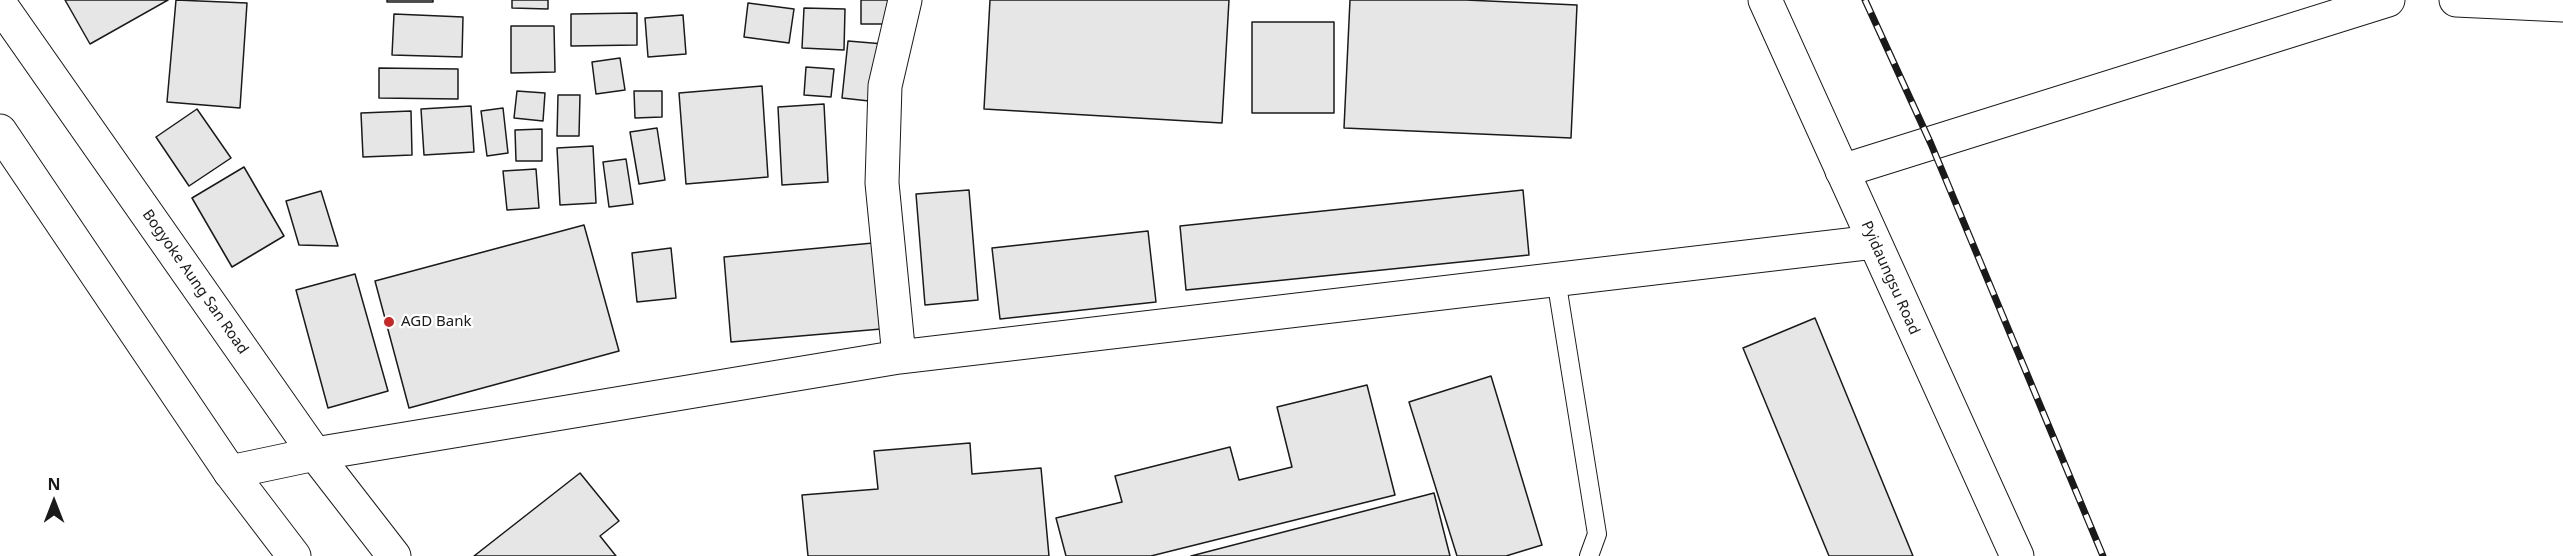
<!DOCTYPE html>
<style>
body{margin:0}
#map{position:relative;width:2563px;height:556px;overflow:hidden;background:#fff;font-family:"Noto Sans",sans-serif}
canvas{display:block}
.north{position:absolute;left:24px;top:472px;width:60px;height:60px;-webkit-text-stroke:4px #fff;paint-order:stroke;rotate:0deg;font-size:16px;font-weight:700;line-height:24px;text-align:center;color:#1a1a1a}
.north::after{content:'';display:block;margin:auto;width:21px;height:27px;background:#1a1a1a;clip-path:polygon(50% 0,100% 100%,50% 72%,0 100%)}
</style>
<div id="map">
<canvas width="2563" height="556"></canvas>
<div class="north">N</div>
</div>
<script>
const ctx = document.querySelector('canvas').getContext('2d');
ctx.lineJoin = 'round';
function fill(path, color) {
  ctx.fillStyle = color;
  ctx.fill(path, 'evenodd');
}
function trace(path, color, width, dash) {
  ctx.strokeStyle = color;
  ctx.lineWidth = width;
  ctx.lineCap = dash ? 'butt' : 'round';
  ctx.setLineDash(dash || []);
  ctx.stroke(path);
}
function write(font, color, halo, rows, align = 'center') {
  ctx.font = font + ' "Noto Sans",sans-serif';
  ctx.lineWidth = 4.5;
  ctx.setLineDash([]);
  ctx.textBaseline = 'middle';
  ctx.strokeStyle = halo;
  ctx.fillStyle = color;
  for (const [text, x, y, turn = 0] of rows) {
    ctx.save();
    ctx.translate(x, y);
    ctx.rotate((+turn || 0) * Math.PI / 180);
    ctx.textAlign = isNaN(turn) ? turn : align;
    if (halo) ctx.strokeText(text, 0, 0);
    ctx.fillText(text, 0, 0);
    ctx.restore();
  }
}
const building = new Path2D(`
 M65,0H168L90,44Z
 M176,0L247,3L240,108L167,102Z
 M387,0H433V2H387Z
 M512,0H548V9L512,8Z
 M861,0H912V24H861Z
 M990,0H1229L1222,123L984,109Z
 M1350,0H1466L1577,5L1571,138L1344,128Z
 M748,3L794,9L789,43L744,37Z
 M804,8L845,9L844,50L802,48Z
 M637,13V45L571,46V14Z
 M394,14L463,17L462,57L392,55Z
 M683,15L686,54L648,57L645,18Z
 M1252,22H1334V113H1252Z
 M511,26H554L555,72L511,73Z
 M848,41L884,44L878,102L842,98Z
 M620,58L625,90L596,94L592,62Z
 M806,67L834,69L831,97L804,95Z
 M379,68L458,69V99L379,98Z
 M762,86L768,177L686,184L679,93Z
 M517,91L545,93L543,121L514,118Z
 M634,91H662V117L635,118Z
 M558,95H580L579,136H557Z
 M824,104L828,182L782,185L778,107Z
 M471,106L474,152L424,155L421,109Z
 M503,108L508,153L487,156L481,111Z
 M197,109L231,158L189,186L156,137Z
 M411,111L412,155L363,157L361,113Z
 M657,128L665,180L639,184L630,132Z
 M542,129V161H516L515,130Z
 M593,146L596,203L560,205L557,148Z
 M626,159L633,204L609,207L603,162Z
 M244,167L284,236L232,267L192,198Z
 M536,169L539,208L507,210L503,171Z
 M969,190L978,300L925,305L916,194Z
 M1523,190L1529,255L1186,290L1180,226Z
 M321,191L338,246L299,245L286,201Z
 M584,225L619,351L409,408L375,281Z
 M1148,231L1156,302L1000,319L992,248Z
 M873,243L881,329L731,342L724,257Z
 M671,248L676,298L637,302L632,253Z
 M355,274L388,391L328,408L296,290Z
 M1815,318L1913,556H1829L1743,348Z
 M1491,376L1542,545L1506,556H1457L1409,402Z
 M1367,385L1395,495L1151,556H1066L1056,518L1122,502L1115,476L1230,447L1239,480L1292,467L1277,407Z
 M970,443L972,474L1041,468L1049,556H808L802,495L878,489L874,451Z
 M580,473L619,521L600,536L616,556H474Z
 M1434,493L1450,556H1191Z`);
fill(building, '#e6e6e6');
trace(building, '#1a1a1a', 1.5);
const service = new Path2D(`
 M1556,279L1597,534L1589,556`);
const minor = new Path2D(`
 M2456,0L2563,5
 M1842,171L2388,0
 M899,357L882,183L885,86L905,0
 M230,472L315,454L899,357L1874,242`);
const trunk = new Path2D(`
 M1765,0L2017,556
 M0,4L315,454L394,556
 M0,131L230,472L294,556`);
trace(service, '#1a1a1a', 20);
trace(minor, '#1a1a1a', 35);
trace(trunk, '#1a1a1a', 35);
trace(service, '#fff', 18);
trace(minor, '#fff', 33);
trace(trunk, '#fff', 33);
const rail = new Path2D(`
 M1865,0L1931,144L2103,556`);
trace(rail, '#1a1a1a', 7);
trace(rail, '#fff', 4.5, [14]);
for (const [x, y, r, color] of [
 [389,322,6,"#c62828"]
]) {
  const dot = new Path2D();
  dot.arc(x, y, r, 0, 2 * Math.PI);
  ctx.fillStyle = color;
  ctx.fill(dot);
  trace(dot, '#fff', 2);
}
write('15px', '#1a1a1a', '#fff', [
 ["Pyidaungsu Road",1890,278,66],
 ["Bogyoke Aung San Road",195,282,55]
]);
write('15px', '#1a1a1a', '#fff', [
 ["AGD Bank",401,322]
], 'left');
</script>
